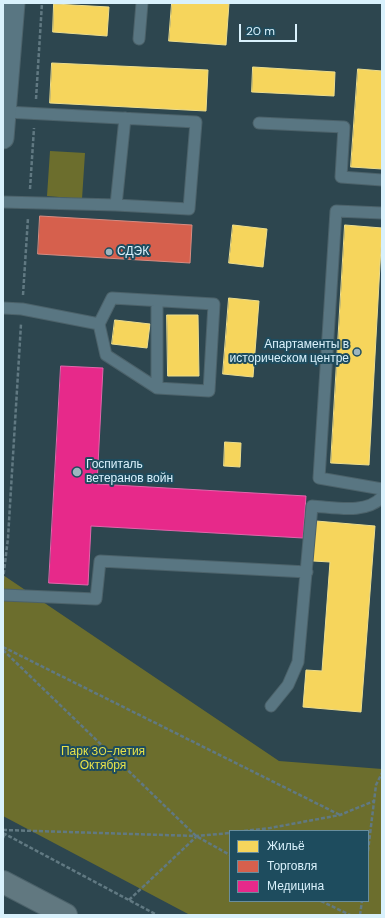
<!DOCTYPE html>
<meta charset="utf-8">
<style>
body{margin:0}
#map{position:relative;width:385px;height:918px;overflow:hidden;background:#2d464f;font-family:"DM Sans",sans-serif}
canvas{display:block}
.frame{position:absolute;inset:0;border:4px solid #d9f1fc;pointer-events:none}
.legend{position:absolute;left:229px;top:830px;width:140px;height:72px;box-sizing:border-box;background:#1e4c5e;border:1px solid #698e9d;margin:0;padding:5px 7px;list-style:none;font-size:12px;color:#d9f1fc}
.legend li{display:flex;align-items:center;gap:8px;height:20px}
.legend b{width:20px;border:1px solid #698e9d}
.scale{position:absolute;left:239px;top:24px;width:58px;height:18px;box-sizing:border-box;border:2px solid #d9f1fc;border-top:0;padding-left:5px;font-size:12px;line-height:14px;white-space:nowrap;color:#d9f1fc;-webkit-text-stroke:3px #1e4c5e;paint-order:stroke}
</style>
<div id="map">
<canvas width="385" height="918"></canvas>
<div class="frame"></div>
<ul class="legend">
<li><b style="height:11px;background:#f6d55c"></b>Жильё</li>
<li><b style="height:11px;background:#d6604d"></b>Торговля</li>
<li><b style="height:11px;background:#e7298a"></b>Медицина</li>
</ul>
<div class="scale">20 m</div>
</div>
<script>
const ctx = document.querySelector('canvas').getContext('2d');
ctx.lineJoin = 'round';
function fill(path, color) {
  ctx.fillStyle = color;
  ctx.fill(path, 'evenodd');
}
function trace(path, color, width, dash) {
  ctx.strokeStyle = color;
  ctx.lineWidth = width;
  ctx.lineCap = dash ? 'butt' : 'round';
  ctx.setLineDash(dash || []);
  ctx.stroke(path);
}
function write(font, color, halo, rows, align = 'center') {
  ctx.font = font + ' "DM Sans",sans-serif';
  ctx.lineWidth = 4;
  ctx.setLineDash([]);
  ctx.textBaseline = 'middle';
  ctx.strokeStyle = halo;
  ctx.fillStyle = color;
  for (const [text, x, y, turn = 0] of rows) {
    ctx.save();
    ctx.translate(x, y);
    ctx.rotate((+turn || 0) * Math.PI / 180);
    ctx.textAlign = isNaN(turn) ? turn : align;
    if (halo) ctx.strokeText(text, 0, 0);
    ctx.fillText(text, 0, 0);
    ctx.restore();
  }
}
fill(new Path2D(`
 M50,151L85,153L82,199L47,196Z
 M3,575L279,761L382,769V915H190L3,816ZM230,831H368V901H230Z`), '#6c6e2d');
const homes = new Path2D(`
 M172,3H229L226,45L169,41Z
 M54,4L109,7L107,36L53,32Z
 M52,63L208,70L206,111L50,103Z
 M253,67L335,72L334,96L252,92Z
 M358,69L382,71V169L351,167Z
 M233,225L267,229L263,267L229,263Z
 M345,225L382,228L369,465L331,463Z
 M229,298L259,301L253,377L223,374Z
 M167,315H198L199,376H168Z
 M115,320L150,324L147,348L112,344Z
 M225,442L241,443L240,467L224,466Z
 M316,521L375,526L361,712L303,707L306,670L322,671L330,562L313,561Z`);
fill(homes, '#f6d55c');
trace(homes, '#eddd8c', 1);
const shops = new Path2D(`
 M40,216L192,225L190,263L38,254Z`);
fill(shops, '#d6604d');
trace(shops, '#d78c82', 1);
const health = new Path2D(`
 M61,366L103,368L97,484L306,496L303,538L91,526L88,585L49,583Z`);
fill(health, '#e7298a');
trace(health, '#e365ac', 1);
const service = new Path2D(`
 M139,39L142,3
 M259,123L344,127L341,177L382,180
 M3,202L116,205L189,209L196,122L6,112
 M116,205L125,118
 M382,213L336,211L319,478L382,489
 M112,298L214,304L209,391L157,388L106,355L99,324Z
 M3,308L22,309L99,324
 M157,388V301
 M3,595L96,599L100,561L307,572
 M271,706L288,685L298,662L312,506C333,507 366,515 382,497`);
const minor = new Path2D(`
 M3,138L14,3`);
const secondary = new Path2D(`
 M3,882L66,915`);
trace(service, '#4c626a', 13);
trace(minor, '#4c626a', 23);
trace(secondary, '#4c626a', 24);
trace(new Path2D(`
 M36,99L42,3
 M30,189L34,128
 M23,295L28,218
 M3,580L8,538L21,324
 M3,647L340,815
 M3,650L196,836L230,855
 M3,830L196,836L230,833
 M244,831L270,828L340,815L374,801
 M3,833L157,915
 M3,838L5,833
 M368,851L376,785L382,773
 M129,900L196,837
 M321,901L350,915
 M360,915L362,901`), '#617982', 2.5, [4, 2]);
trace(service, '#597682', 11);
trace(minor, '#597682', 21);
trace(secondary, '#617880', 22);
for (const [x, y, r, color] of [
 [109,252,4,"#9db5bf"],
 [357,352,4,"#9db5bf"],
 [77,472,5,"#9db5bf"]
]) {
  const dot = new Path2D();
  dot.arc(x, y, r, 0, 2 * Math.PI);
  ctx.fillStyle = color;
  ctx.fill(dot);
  trace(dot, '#1e4c5e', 1.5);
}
write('12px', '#d9f1fc', '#1e4c5e', [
 ["СДЭК",117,252],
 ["Апартаменты в",349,345,"right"],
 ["историческом центре",349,359,"right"],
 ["Госпиталь",86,465],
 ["ветеранов войн",86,479]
], 'left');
write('12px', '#e7e24a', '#1e4c5e', [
 ["Парк 30-летия",103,752],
 ["Октября",103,766]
]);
</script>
